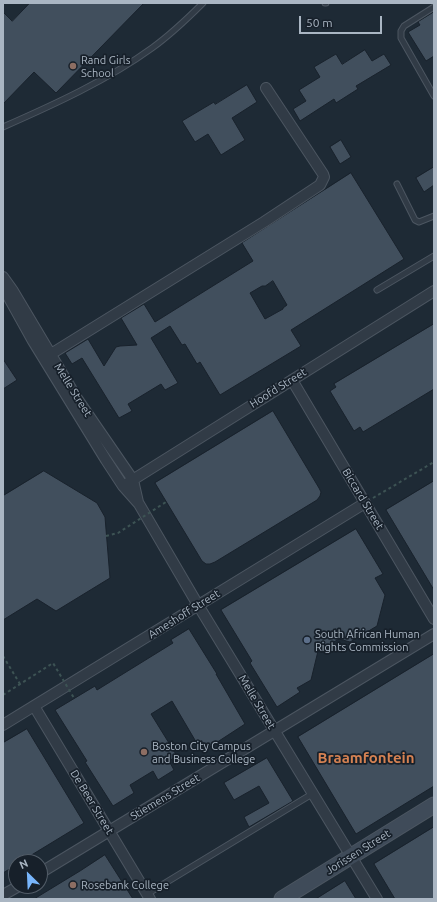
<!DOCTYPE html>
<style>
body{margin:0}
#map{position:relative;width:437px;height:902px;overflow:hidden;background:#1e2a35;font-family:Ubuntu,sans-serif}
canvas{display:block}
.frame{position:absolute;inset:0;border:4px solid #aab6c3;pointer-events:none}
.north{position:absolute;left:8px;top:854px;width:40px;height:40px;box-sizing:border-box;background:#17202a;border:1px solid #525c67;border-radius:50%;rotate:336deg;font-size:11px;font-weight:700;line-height:16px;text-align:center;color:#aab6c3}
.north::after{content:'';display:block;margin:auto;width:14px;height:18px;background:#78b5fb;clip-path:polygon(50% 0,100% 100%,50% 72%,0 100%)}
.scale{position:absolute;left:299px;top:16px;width:83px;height:18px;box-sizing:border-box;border:2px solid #aab6c3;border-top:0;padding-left:5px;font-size:12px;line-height:14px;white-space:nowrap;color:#aab6c3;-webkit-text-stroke:3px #17202a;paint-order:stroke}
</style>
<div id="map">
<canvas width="437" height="902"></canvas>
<div class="frame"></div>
<div class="north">N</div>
<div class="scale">50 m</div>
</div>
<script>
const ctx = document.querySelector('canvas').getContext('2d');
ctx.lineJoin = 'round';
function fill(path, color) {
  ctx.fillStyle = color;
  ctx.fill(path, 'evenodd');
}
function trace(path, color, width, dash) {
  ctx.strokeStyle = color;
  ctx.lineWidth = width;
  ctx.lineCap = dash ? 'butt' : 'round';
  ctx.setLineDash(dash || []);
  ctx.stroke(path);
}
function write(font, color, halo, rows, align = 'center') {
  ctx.font = font + ' Ubuntu,sans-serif';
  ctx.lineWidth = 3.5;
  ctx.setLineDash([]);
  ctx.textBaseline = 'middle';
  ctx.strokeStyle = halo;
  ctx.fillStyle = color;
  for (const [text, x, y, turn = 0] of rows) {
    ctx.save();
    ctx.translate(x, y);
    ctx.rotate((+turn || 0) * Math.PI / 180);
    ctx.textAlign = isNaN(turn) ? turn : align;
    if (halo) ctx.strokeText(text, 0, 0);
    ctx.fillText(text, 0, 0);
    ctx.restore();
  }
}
const building = new Path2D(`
 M30,3H144L56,93L34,72L3,104V12L12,21Z
 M434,12V56L426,61L408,32L420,25L418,22Z
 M365,50L372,61L384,54L391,65L356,86L358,89L336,103L334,99L300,121L293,109L306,101L299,90L320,77L314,67L336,54L342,64Z
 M247,85L257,102L232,118L245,140L221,155L208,134L195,142L182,121L214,102L215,104Z
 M341,140L351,157L340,164L330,147Z
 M434,167V185L424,192L416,178Z
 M351,173L404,259L291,330L301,346L220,395L200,362L197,364L185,344L182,345L170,326L151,338L178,383L165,390L161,384L128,404L132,411L119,418L82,358L72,364L65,353L88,339L104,366L116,347L120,346L137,345L121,318L144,304L155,322L253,261L242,243ZM273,281L287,305L283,308V309L265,319L250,293L262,286H265Z
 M434,324V389L363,432L360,427L354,431L330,391L336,387L334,384Z
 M3,359L17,380L3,389Z
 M273,411L319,488L321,492L320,496L317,500L215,562L210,564H206L202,561L155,483Z
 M44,471L97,503L105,517L110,578L56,611L37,599L3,620V496Z
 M434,481V590L386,510Z
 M356,529L383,574L375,578L385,595L377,626L350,642L339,639L318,651L311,680L297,688L300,692L277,707L250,663L252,661L221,610Z
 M189,629L217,674H216L245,724L202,752L172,701L151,714L177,756L169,761L174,770L158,780L153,771L130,785L134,793L113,806L85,762L87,761L55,710L95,686L97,690L173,643L171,640Z
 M434,654V786L356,834L298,737Z
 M27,729L84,823L20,862H16V865L3,873V743Z
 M267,758L293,801L249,827L244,817L269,803L259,786L234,800L224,783Z
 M434,827V899H395L374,864Z
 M105,855L133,899H34L80,871Z
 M345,881L356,899H316Z`);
fill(building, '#414f5d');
trace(building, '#19222c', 1);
const service = new Path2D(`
 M325,3H326
 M434,7L404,26L401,31V38L434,96
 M3,127C53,105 108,80 152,48C170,35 187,19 203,3
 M397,184L415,220L419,222L434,216
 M377,290L434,256
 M147,894L312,794`);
const minor = new Path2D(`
 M3,277L13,291L78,400L133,480L138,502
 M3,287L33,341L106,460L123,486L139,504L198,605L377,899
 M51,354L264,222L320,185L324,177L323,174L266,88
 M292,380L434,619
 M123,486L434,291
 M34,706L150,899
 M3,725L365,503
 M40,873L434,634
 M3,895L19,886`);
const secondary = new Path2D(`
 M282,899L434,805`);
trace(service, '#4c5661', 7);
trace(minor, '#4c5661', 12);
trace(secondary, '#4c5661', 17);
trace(new Path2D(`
 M373,498L434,462
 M3,656L20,684`), '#3d5354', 2, [3, 3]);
trace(service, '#313b46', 5);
trace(minor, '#313b46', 10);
trace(secondary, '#3f4b59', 15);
trace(new Path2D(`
 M106,536L118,533L166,502
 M3,695L53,663L74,698`), '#3d5354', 2, [3, 3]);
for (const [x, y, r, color] of [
 [73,66,4,"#8d6e63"],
 [307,640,4,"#5c6f8a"],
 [144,752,4,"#8d6e63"],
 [73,885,4,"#8d6e63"]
]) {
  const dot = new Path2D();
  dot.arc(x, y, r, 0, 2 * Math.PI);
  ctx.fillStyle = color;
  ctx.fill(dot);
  trace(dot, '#17202a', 1.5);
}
write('11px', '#aab6c3', '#17202a', [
 ["Rand Girls",81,60],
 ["School",81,73],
 ["South African Human",315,634],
 ["Rights Commission",315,647],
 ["Boston City Campus",152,746],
 ["and Business College",152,759],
 ["Rosebank College",81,885]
], 'left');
write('11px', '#aab6c3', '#17202a', [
 ["Hoofd Street",278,388,-32],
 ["Melle Street",73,390,58],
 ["Biccard Street",363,499,59],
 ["Ameshoff Street",184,614,-32],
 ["Melle Street",257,702,59],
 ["Stiemens Street",165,797,-31],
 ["De Beer Street",92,802,59],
 ["Jorissen Street",358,852,-32]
]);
write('bold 15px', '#d58253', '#17202a', [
 ["Braamfontein",366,758]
]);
</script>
